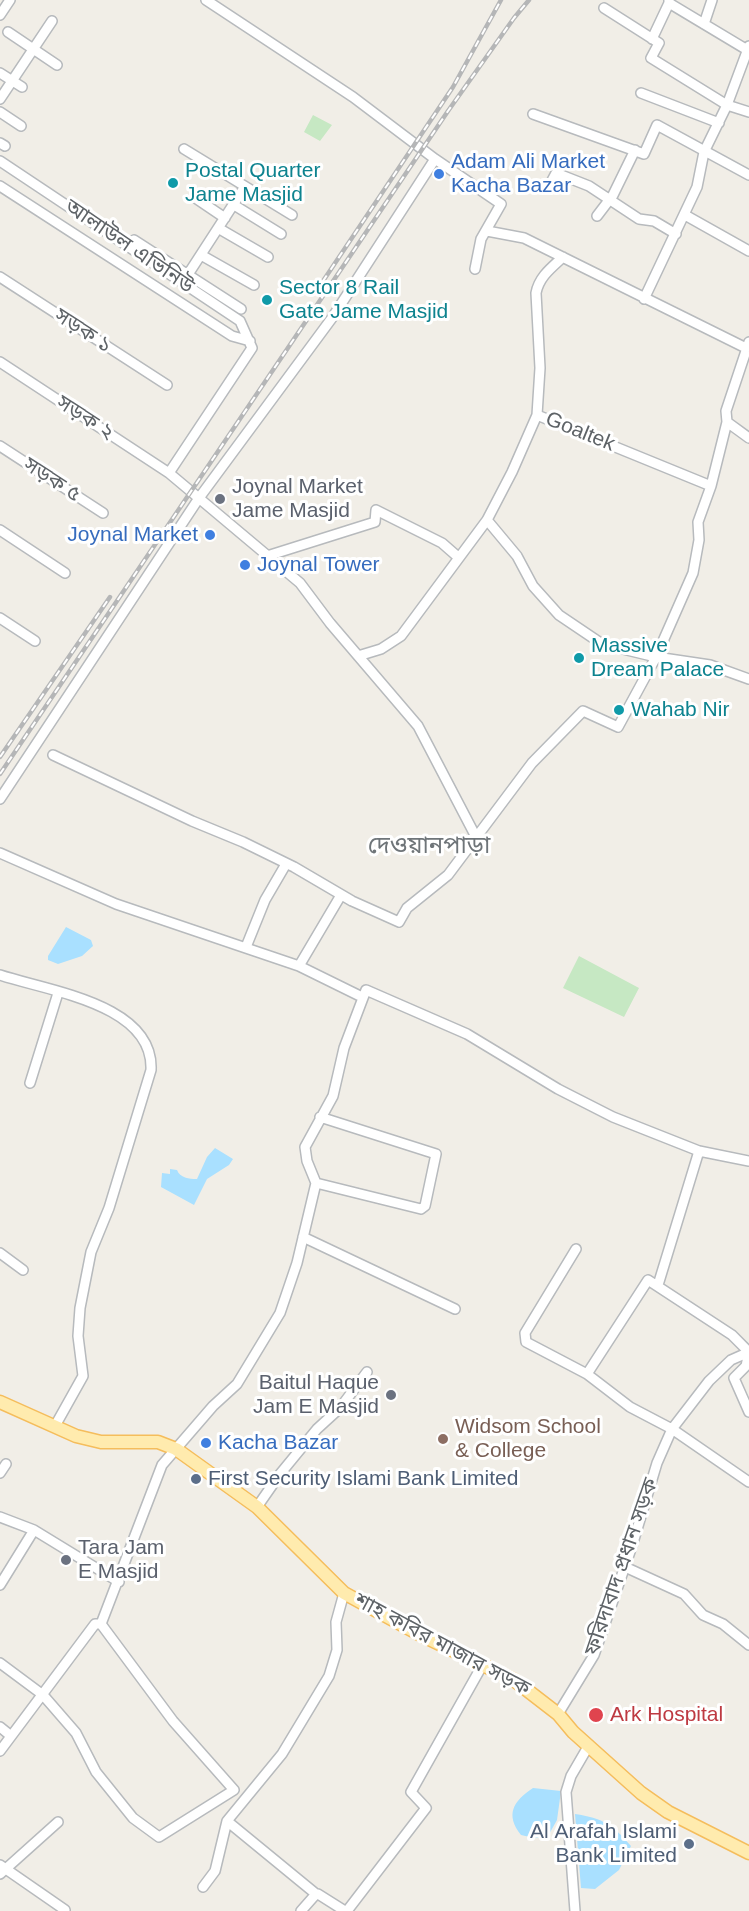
<!DOCTYPE html>
<meta charset="utf-8">
<style>
body{margin:0}
canvas{display:block;background:#f1eee7}
</style>
<canvas width="749" height="1911"></canvas>
<script>
const ctx = document.querySelector('canvas').getContext('2d');
ctx.lineJoin = 'round';
function fill(path, color) {
  ctx.fillStyle = color;
  ctx.fill(path, 'evenodd');
}
function trace(path, color, width, dash) {
  ctx.strokeStyle = color;
  ctx.lineWidth = width;
  ctx.lineCap = dash ? 'butt' : 'round';
  ctx.setLineDash(dash || []);
  ctx.stroke(path);
}
function write(font, color, halo, rows, align = 'center') {
  ctx.font = font + ' Helvetica,"Noto Sans Bengali",sans-serif';
  ctx.lineWidth = 6;
  ctx.setLineDash([]);
  ctx.textBaseline = 'middle';
  ctx.strokeStyle = halo;
  ctx.fillStyle = color;
  for (const [text, x, y, turn = 0] of rows) {
    ctx.save();
    ctx.translate(x, y);
    ctx.rotate((+turn || 0) * Math.PI / 180);
    ctx.textAlign = isNaN(turn) ? turn : align;
    if (halo) ctx.strokeText(text, 0, 0);
    ctx.fillText(text, 0, 0);
    ctx.restore();
  }
}
fill(new Path2D(`
 M313,115L332,125L320,141L304,132Z
 M579,956L639,988L624,1017L563,988Z`), '#c6e8c3');
fill(new Path2D(`
 M66,927L91,940L93,946L82,956L58,964L48,960V956Z
 M215,1148L233,1159L229,1165L207,1179L194,1205L161,1187L162,1173L170,1174V1169L177,1170C180,1178 189,1179 197,1179L207,1157Z
 M533,1788L561,1791L557,1820L548,1836L534,1838L521,1835C505,1815 513,1801 533,1788Z
 M575,1814C603,1818 613,1825 631,1846L619,1870L595,1889L581,1888Z`), '#a9e0ff');
const minor = new Path2D(`
 M206,0L353,97L435,159L501,204L481,239L475,269
 M669,0V3L749,51
 M604,8L659,43L651,58L727,105L749,112
 M0,15L10,0
 M704,24L712,0
 M8,32L57,65
 M652,39L669,3
 M0,73L22,87
 M641,93L719,123
 M0,99L52,21
 M0,112L21,126
 M533,114L644,154L657,125L749,175
 M0,143L5,146
 M184,149L292,215
 M0,161L240,321L252,348L169,473
 M0,186L232,336L250,341
 M548,188L556,173L589,186L639,219L654,221L676,234
 M194,197L225,218
 M234,205L281,234
 M685,215L749,251
 M597,216L613,195L635,150
 M218,228L268,257
 M487,231L524,238L746,348
 M134,240L241,309
 M201,255L254,285
 M563,257C551,268 539,277 536,293L540,368L537,415L711,486
 M0,277L167,385
 M185,279L244,188
 M644,299L697,187L704,152L727,105L749,46
 M0,362L169,473L300,583L330,623L418,726L476,837
 M727,422L749,438
 M0,446L103,513
 M487,520L517,556L533,586L559,615L602,644L656,657L710,665L749,679
 M0,530L65,573
 M267,556L375,522L376,510L442,543L458,557
 M0,618L35,641
 M358,656L381,649L401,636L487,520L512,472L537,415
 M53,755L192,821L243,842L294,867L352,901L399,922L407,908L448,875L532,763L583,711L618,727L656,657L693,573L699,540L698,522L711,486L727,422L726,411L749,342
 M0,799L199,498L332,318L435,159
 M0,853L116,904L299,966L362,997
 M246,947L265,900L286,864
 M299,966L341,895
 M0,975C48,991 154,1004 151,1070L109,1208L91,1252L80,1308L78,1336L83,1376L55,1426
 M30,1083L58,993
 M316,1183L421,1209L425,1206L436,1154L320,1117
 M303,1237L455,1309
 M576,1249L525,1333L526,1342L587,1374L630,1407L672,1429L749,1482
 M0,1253L23,1270
 M658,1285L699,1151
 M749,1352L746,1366L734,1378L749,1412
 M587,1374L648,1280L732,1335L749,1352
 M0,1473L6,1464
 M257,1507L280,1474L317,1429L340,1408L367,1372
 M0,1517L34,1530
 M625,1567L684,1594L703,1615L723,1624L749,1645
 M0,1585L34,1530L119,1582
 M0,1663L43,1695L76,1733L96,1772L133,1818L159,1837L234,1790L173,1721L101,1624
 M558,1714L594,1655L632,1546L657,1463L672,1429L709,1381L731,1360L749,1352
 M0,1727L11,1736
 M0,1751L95,1624H101L162,1465L213,1406L237,1384L280,1313L297,1263L316,1183L307,1161L305,1147L333,1096L344,1048L366,990L467,1034L558,1089L613,1117L699,1151L749,1161
 M227,1821L316,1894L301,1911
 M0,1865L65,1910
 M0,1874L58,1822
 M203,1887L215,1871L227,1821L282,1754L329,1676L337,1650L336,1622L344,1593
 M318,1894L345,1911
 M347,1911L426,1808L411,1792L483,1664
 M575,1911L566,1792L571,1776L589,1745`);
const major = new Path2D(`
 M0,1402L76,1436L101,1442H158L176,1449L257,1507L344,1593L417,1633L514,1680L558,1714L573,1732L641,1793L668,1812L749,1853`);
trace(minor, '#b7babd', 12);
trace(major, '#f5bd5c', 15);
trace(minor, '#fff', 9);
trace(major, '#ffebae', 12);
const rail = new Path2D(`
 M315,293L453,87L501,0
 M0,757L110,597
 M0,774L448,111L514,18L529,0`);
trace(rail, '#b5b6b7', 4.5);
trace(rail, '#fff', 2, [7]);
for (const [x, y, r, color] of [
 [439,174,6,"#3f7fe0"],
 [173,183,6,"#0f9aa8"],
 [267,300,6,"#0f9aa8"],
 [220,499,6,"#6b7280"],
 [210,535,6,"#3f7fe0"],
 [245,565,6,"#3f7fe0"],
 [579,658,6,"#0f9aa8"],
 [619,710,6,"#0f9aa8"],
 [391,1395,6,"#6b7280"],
 [443,1439,6,"#8d6e63"],
 [206,1443,6,"#3f7fe0"],
 [196,1479,6,"#5c6f8a"],
 [66,1560,6,"#6b7280"],
 [596,1715,8,"#e0444e"],
 [689,1844,6,"#5c6f8a"]
]) {
  const dot = new Path2D();
  dot.arc(x, y, r, 0, 2 * Math.PI);
  ctx.fillStyle = color;
  ctx.fill(dot);
  trace(dot, '#fff', 2);
}
write('21px', '#366cbe', '#fff', [
 ["Adam Ali Market",451,162],
 ["Kacha Bazar",451,186],
 ["Joynal Market",198,535,"right"],
 ["Joynal Tower",257,565],
 ["Kacha Bazar",218,1443]
], 'left');
write('21px', '#0d838f', '#fff', [
 ["Postal Quarter",185,171],
 ["Jame Masjid",185,195],
 ["Sector 8 Rail",279,288],
 ["Gate Jame Masjid",279,312],
 ["Massive",591,646],
 ["Dream Palace",591,670],
 ["Wahab Nir",631,710]
], 'left');
write('21px', '#5e6367', '#fff', [
 ["আলাউল এভিনিউ",129,247,34],
 ["সড়ক ১",83,331,33],
 ["সড়ক ২",85,418,33],
 ["Goaltek",580,432,22],
 ["সড়ক ৫",52,480,33],
 ["ফরিদাবাদ প্রধান সড়ক",622,1567,-71],
 ["শাহ কবির মাজার সড়ক",442,1645,28]
]);
write('21px', '#5b616d', '#fff', [
 ["Joynal Market",232,487],
 ["Jame Masjid",232,511],
 ["Baitul Haque",379,1383,"right"],
 ["Jam E Masjid",379,1407,"right"],
 ["Tara Jam",78,1548],
 ["E Masjid",78,1572]
], 'left');
write('21px', '#785e54', '#fff', [
 ["Widsom School",455,1427],
 ["& College",455,1451]
], 'left');
write('21px', '#4e5e75', '#fff', [
 ["First Security Islami Bank Limited",208,1479],
 ["Al Arafah Islami",677,1832,"right"],
 ["Bank Limited",677,1856,"right"]
], 'left');
write('21px', '#be3a42', '#fff', [
 ["Ark Hospital",610,1715]
], 'left');
write('24px', '#6f7579', '#fff', [
 ["দেওয়ানপাড়া",429,846]
]);
</script>
